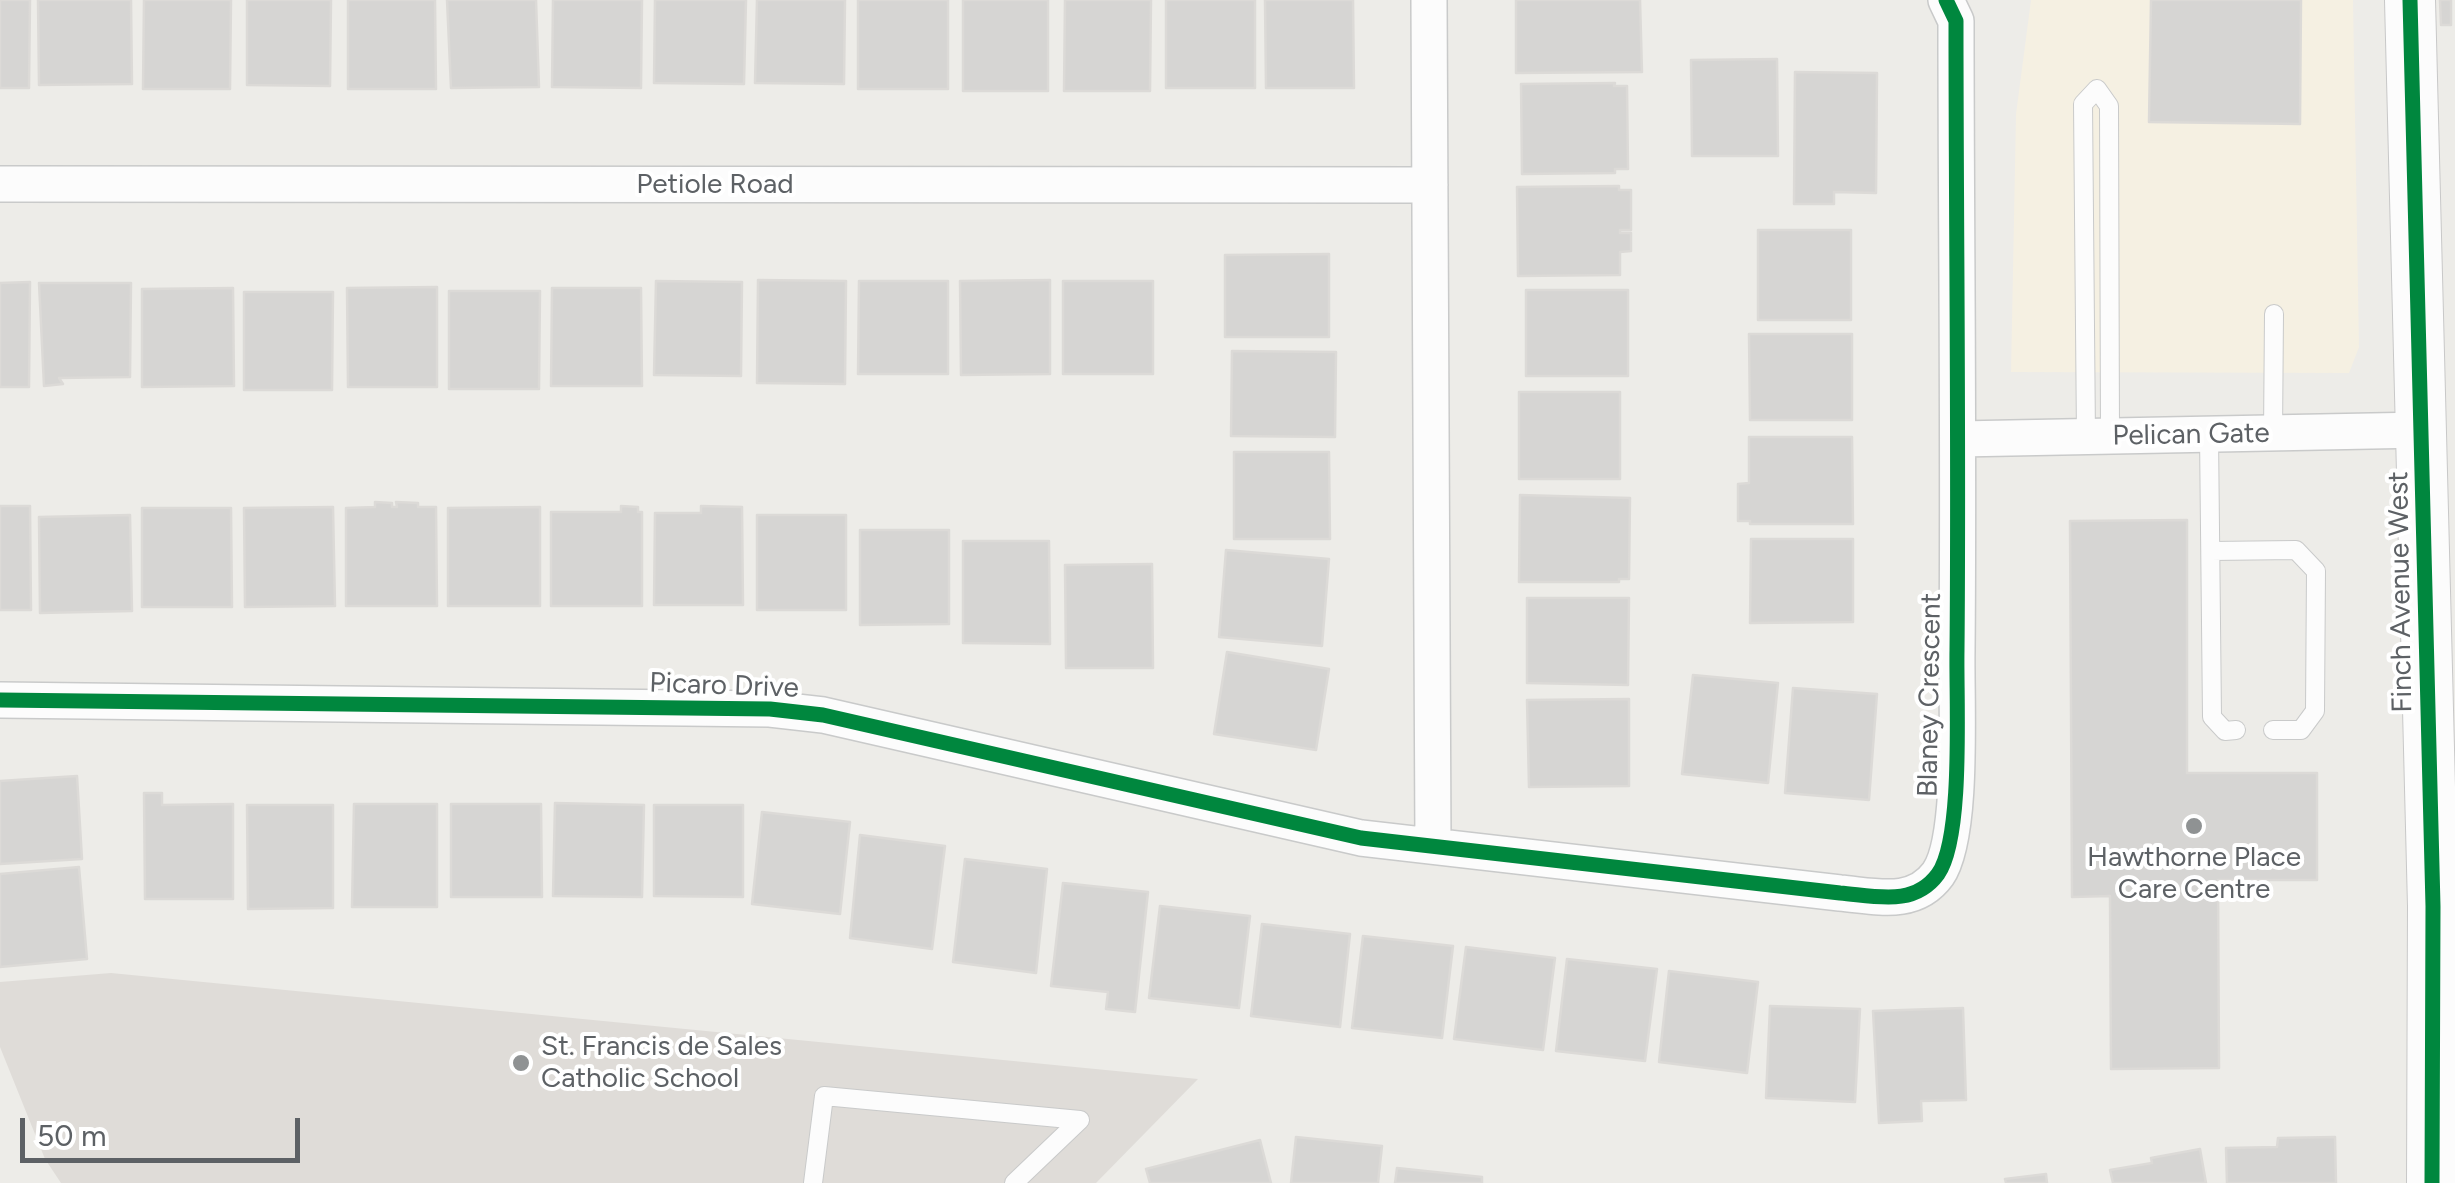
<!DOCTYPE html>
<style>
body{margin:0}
#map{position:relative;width:2455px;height:1183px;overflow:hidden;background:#edece8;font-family:Figtree,sans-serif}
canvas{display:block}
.scale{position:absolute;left:20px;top:1118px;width:280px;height:45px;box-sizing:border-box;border:5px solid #5d6165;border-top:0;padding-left:12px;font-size:30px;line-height:35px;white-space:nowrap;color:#5d6165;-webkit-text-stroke:8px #fff;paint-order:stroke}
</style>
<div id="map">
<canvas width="2455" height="1183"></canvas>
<div class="scale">50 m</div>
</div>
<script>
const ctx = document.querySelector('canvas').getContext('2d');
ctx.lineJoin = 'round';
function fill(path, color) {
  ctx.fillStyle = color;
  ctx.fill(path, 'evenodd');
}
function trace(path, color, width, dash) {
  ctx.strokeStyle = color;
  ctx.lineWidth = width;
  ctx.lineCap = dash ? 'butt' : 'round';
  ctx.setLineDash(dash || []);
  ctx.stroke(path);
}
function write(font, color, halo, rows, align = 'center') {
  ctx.font = font + ' Figtree,sans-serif';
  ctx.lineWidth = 8;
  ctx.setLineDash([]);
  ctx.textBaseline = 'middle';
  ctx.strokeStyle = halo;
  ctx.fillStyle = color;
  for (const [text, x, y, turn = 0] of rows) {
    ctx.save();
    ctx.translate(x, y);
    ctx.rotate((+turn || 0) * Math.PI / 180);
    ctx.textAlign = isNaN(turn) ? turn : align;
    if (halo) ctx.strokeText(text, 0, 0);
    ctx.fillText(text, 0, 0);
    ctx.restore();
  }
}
fill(new Path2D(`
 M2031,0H2353L2359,347L2349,373L2011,372L2016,114Z`), '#f5f0e2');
fill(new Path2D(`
 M111,973L1198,1079L1096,1183H61L45,1159L0,1047V982Z`), '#dfdcd8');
const building = new Path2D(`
 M0,0H30L29,88H0Z
 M38,0H131L132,84L39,85Z
 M144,0H231L230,89H143Z
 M247,0H331L330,86L247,85Z
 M348,0H435L436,89H348Z
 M447,0H536L539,87L451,88Z
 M553,0H642L641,88L552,87Z
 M655,0H746L744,84L654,83Z
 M757,0H845L844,84L755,83Z
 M858,0H948V89H858Z
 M963,0H1048V91H963Z
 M1065,0H1151L1150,91H1064Z
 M1166,0H1255V88H1166Z
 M1265,0H1353L1354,88H1266Z
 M1516,0H1640L1642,72L1516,73Z
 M2151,0H2301L2300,124L2149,122Z
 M2440,0H2451V25H2441Z
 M1777,59L1778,156H1692L1691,60Z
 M1795,72L1877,73L1876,193L1834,192V204H1794Z
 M1615,83L1614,86H1627L1628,169H1615V173L1522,174L1521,84Z
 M1619,186V190H1631V230H1620V233H1631V251L1620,252V275L1518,276L1517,187Z
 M1758,230H1851V320H1758Z
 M1329,254V337H1225V255Z
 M758,280L846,281L845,384L757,383Z
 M1050,280V374L961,375L960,281Z
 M656,281L742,282L741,376L654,375Z
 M859,281H948V374H858Z
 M1063,281H1153V374H1063Z
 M30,282L29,387H0V283Z
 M39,283H131L130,377L59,378L63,384L44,386Z
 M437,287V387H348L347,288Z
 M233,288L234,386L142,387V289Z
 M552,288H641L642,386H551Z
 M1526,290H1628V376H1526Z
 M449,291H540L539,389H449Z
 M244,292H333L332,390H244Z
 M1749,334H1852V420H1750Z
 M1232,351L1336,352L1335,437L1231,436Z
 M1519,392H1620V479H1519Z
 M1749,437H1852L1853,524H1750V521H1738V484L1749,483Z
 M1234,452H1329L1330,539H1234Z
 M1520,495L1630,498L1629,579H1619V582H1519Z
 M375,502L392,503V507H397L396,502L418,503V507H436L437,606H346V508L375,507Z
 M0,506H30L31,610H0Z
 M621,506L638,507V512H642V606H551V512H621Z
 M701,506L742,507L743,605H654L655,513H701Z
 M333,507L335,606L245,607L244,508Z
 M540,507V606H448V508Z
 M142,508H231L232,607H142Z
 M130,515L132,611L40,613L39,517Z
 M757,515H846V610H757Z
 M2187,520V773H2317V880H2218L2219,1068L2111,1069L2110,896L2072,897L2070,521Z
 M860,530H949V624L860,625Z
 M1751,539H1853V622L1750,623Z
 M963,541H1049L1050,644L963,643Z
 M1226,550L1329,559L1322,646L1219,637Z
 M1152,564L1153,668H1066L1065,565Z
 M1527,598H1629L1628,685L1527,683Z
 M1227,652L1329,669L1316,750L1214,734Z
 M1693,675L1778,683L1768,783L1682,774Z
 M1793,688L1877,694L1869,800L1785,793Z
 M1629,699V786L1529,787L1527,700Z
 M77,776L82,859L0,864V781Z
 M144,793H162V805L233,804V899H145Z
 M555,803L644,805L642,897L553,896Z
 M354,804H437V907H352Z
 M451,804H541L542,897H451Z
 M247,805H333V908L248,909Z
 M654,805H743V897L654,896Z
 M762,812L850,822L840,914L752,904Z
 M860,835L945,846L932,949L850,938Z
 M965,859L1047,869L1036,973L953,962Z
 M79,867L87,959L0,967V874Z
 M1063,883L1148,892L1135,1012L1106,1009L1108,992L1051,986Z
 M1160,906L1250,916L1239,1008L1149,998Z
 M1262,924L1350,934L1340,1027L1251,1016Z
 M1363,936L1453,946L1442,1038L1352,1028Z
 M1466,947L1555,958L1543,1050L1454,1039Z
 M1567,959L1657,969L1645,1061L1556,1051Z
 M1669,971L1758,982L1747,1073L1659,1062Z
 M1770,1006L1860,1009L1855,1102L1766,1098Z
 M1963,1008L1966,1100L1921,1101L1922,1121L1879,1123L1873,1011Z
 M1296,1137L1382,1146L1378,1183H1291Z
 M2335,1137L2336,1183H2227L2226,1148L2277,1147L2278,1138Z
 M1260,1140L1271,1183H1150L1146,1169Z
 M2200,1149L2206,1183H2113L2110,1170L2152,1163L2151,1158Z
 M1397,1168L1482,1177V1183H1395Z
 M2046,1174L2047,1183H2006L2005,1179Z`);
fill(building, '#d6d5d3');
trace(building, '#dcdad7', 2.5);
const service = new Path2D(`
 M2273,434L2274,314
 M2209,435L2212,717L2225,731L2236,730
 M2086,438L2083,104L2097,89L2109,106L2110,437
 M2211,551L2296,550L2316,571L2315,711L2301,730H2273
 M813,1183L824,1096L1080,1120L1014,1183`);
const minor = new Path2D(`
 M1429,0L1433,844
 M0,184L1430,185
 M1959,439L2423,430
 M0,700L770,709L823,715L1361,838L1840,893C1876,896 1914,907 1938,874C1964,837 1956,699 1957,650C1959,440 1956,230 1956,21L1946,0`);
const secondary = new Path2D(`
 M2410,0L2433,906L2432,1183`);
trace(service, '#c9caca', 20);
trace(minor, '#c9caca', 38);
trace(secondary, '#c8c8c8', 52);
trace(service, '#fcfcfc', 18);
trace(minor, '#fcfcfc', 35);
trace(secondary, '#fcfcfc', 50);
trace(new Path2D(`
 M2410,0L2433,906L2432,1183
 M0,700L770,709L823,715L1361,838L1840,893C1876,896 1914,907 1938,874C1964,837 1956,699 1957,650C1959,440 1956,230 1956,21L1946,0`), '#00873e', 15);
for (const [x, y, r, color] of [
 [2194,826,10,"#8f9293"],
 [521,1063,10,"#8f9293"]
]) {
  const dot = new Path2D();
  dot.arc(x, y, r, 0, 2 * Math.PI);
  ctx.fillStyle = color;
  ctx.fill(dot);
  trace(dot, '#fff', 4);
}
write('28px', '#5d6165', '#fff', [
 ["Petiole Road",715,185],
 ["Pelican Gate",2191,435,-1],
 ["Finch Avenue West",2401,592,-91],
 ["Picaro Drive",724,686,2],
 ["Blaney Crescent",1930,695,-89]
]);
write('28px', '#5d6165', '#fff', [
 ["Hawthorne Place",2194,858],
 ["Care Centre",2194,890],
 ["St. Francis de Sales",541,1047,"left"],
 ["Catholic School",541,1079,"left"]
]);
</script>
